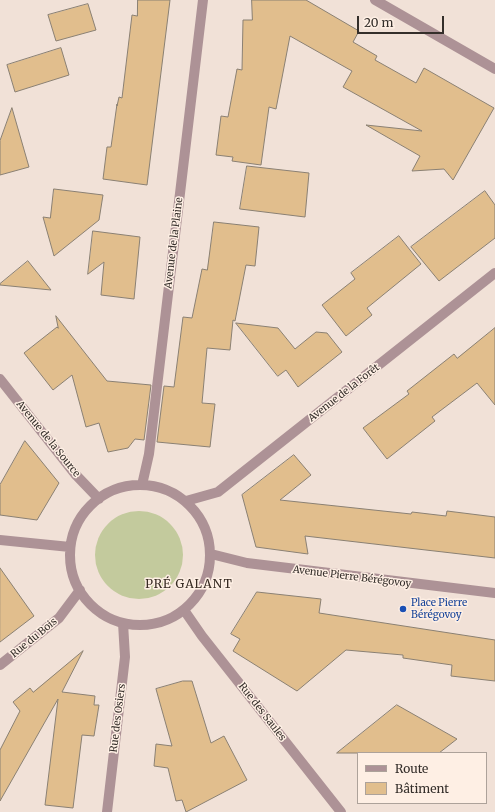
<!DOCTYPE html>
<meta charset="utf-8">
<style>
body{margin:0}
#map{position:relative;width:495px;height:812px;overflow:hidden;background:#f1e1d7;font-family:Merriweather,serif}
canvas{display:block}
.legend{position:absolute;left:357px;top:752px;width:130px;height:52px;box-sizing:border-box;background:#feefe4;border:1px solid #ada29a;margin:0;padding:5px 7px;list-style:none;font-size:12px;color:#342e2a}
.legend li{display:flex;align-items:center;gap:8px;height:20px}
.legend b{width:20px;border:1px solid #ada29a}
.scale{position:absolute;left:357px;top:16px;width:87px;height:18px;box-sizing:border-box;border:2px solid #342e2a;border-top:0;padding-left:5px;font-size:12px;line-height:14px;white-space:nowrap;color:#342e2a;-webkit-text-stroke:3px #feefe4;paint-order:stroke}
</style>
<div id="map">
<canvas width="495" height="812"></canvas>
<ul class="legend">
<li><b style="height:5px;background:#ad9296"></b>Route</li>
<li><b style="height:11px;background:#e1be8d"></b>Bâtiment</li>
</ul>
<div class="scale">20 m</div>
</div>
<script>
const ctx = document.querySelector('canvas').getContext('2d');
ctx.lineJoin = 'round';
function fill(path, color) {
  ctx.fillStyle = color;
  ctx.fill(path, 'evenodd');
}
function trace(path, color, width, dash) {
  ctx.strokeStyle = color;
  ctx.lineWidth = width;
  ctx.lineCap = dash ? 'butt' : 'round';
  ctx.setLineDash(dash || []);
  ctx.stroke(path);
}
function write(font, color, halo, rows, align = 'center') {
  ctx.font = font + ' Merriweather,serif';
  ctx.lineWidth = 3;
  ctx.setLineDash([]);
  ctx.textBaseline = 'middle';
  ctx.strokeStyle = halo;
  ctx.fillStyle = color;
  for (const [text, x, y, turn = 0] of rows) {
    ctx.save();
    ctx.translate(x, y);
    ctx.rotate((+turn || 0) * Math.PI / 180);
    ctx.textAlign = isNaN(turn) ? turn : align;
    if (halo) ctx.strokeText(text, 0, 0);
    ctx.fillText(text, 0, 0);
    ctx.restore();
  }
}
fill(new Path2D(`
 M95 555a44 44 0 1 1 88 0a44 44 0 1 1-88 0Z`), '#c3ca9d');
const building = new Path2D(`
 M138,0H170L147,185L103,179L107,147H111L117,104V106L119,97L122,98L132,15L137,16Z
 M252,0H306L359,31L353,42L377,56L375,60L416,83L424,68L494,108L453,180L444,169L412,171L420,156L366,125L422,131L343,87L352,71L290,36L276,109L269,107L261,165L232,161L233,157L216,155L221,116L228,117L237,69L242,70L243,20H252Z
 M88,4L96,30L56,41L48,15Z
 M61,48L69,75L15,92L7,65Z
 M12,108L29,167L0,175V141Z
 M247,166L309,173L305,217L240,209Z
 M54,189L103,195L99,220L54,256L43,217L50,218Z
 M485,191L495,205V238L439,281L411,247Z
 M214,222L259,227L255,266L246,265L235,321L233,320L230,350L207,348L202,403L215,404L210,447L157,442L164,386L174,387L183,317L192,318L202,269L207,270Z
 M93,231L140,237L134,299L101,295L104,262L88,274Z
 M399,236L421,264L367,308L372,315L346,336L322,305L355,279L351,273Z
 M28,261L51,290L0,285V284Z
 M56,316L107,381L151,385L144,440L135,439L128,448L108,452L99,423L86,427L72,375L53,390L24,353L57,327L58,328Z
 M236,323L278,328L295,349L316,332L327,333L342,352L298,387L286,370L278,376Z
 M495,328V405L477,383L432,417L435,421L387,459L363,428L409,394L407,391L454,354L457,358Z
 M25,441L59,483L37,520L0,515V485Z
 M294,455L311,475L280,500L411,514L412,512L446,516L447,511L495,517V558L305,536L308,554L256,547L242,495Z
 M0,568L34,616L0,642Z
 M257,592L321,599L319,613L495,640V681L451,676L452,665L403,658V655L346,650L297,691L233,651L240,639L231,634Z
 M83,651L62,692L95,696L94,705H99L94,736L82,735L73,808L45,805L58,699L0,801V750L20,711L13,702L30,688L33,692Z
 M183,681H192L211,743L224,736L247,780L186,812L182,800L176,801L168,768L154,766L156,744L172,746L156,689Z
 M397,705L457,739L439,753H337Z`);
fill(building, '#e1be8d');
trace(building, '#8a8073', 1);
trace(new Path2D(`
 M375,0L495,69
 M0,379L75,474L99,499
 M142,485L149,454L203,0
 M70 555a70 70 0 1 1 140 0a70 70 0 1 1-140 0Z
 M186,501L218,492L495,273
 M0,540L70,547
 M211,554L247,563L495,593
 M184,610L202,636L341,812
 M0,665L59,618L80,590
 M107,812L125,657L123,623`), '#ad9296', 10);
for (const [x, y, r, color] of [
 [403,609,4,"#1a4fb4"]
]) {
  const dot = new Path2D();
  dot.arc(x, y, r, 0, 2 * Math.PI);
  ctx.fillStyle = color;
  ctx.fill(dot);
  trace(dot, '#feefe4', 1.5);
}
write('10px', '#342e2a', '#feefe4', [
 ["Avenue de la Plaine",174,243,-83],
 ["Avenue de la Forêt",344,393,-38],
 ["Avenue de la Source",48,439,51],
 ["Avenue Pierre Bérégovoy",352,577,7],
 ["Rue du Bois",34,638,-39],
 ["Rue des Saules",262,712,52],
 ["Rue des Osiers",118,718,-83]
]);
write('10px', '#164399', '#feefe4', [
 ["Place Pierre",411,603],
 ["Bérégovoy",411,615]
], 'left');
ctx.letterSpacing = '1px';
write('12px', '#362a22', '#feefe4', [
 ["PRÉ GALANT",189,585]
]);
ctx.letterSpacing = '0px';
</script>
